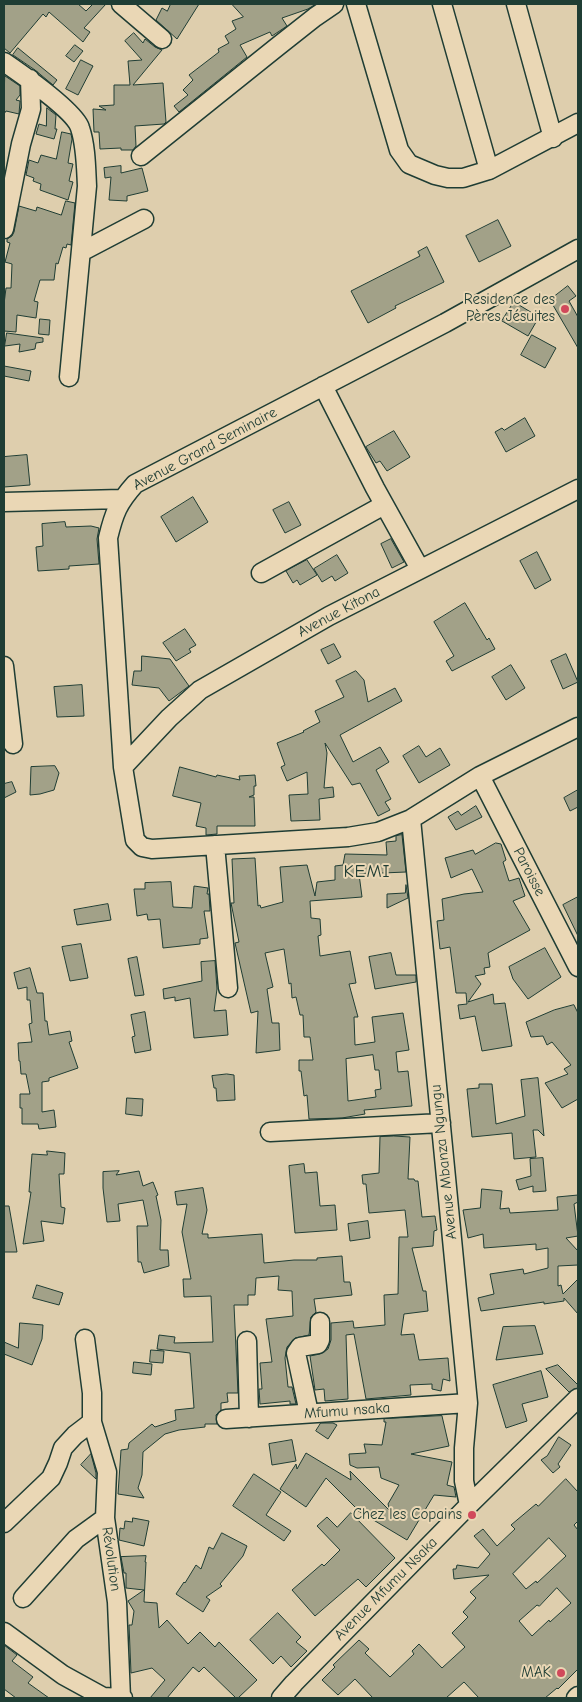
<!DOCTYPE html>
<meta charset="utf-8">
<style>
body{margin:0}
#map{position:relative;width:582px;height:1702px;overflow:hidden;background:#decead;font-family:"Comic Neue",sans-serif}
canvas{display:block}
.frame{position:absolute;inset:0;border:5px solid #1f3d34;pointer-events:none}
</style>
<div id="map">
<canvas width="582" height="1702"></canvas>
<div class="frame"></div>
</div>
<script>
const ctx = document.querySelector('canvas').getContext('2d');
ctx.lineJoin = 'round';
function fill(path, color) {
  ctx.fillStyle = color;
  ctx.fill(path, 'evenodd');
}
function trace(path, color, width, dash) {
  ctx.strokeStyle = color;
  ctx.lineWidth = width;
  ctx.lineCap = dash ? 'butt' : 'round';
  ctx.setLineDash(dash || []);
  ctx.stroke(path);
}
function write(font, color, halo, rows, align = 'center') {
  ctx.font = font + ' "Comic Neue",sans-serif';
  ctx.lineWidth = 4;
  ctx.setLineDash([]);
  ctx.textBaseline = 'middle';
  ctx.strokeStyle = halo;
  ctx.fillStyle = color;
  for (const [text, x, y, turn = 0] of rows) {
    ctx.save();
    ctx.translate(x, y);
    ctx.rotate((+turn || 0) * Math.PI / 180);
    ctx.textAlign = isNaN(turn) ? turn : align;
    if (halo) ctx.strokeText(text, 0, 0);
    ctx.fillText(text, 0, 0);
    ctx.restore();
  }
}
const building = new Path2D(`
 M4,4H78L86,11L93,4H106L84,28L90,32L83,42L49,12L46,17L43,14L10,53L4,48Z
 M171,4H199L177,39L156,20L162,8L167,11Z
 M232,4H316L308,9L282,18L287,26L272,36L270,32L240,45L247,57L179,112L174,106L188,95L183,90L193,80L189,75L219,52L218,49L229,43L225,36L236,29L232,21L243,17Z
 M134,33L143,43L145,39L155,47L162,50L133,85L163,83L166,122L164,124L135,126L136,146L133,150H121V148L100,149L99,132H94L93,109L106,110L99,106L114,105V85H130L128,61L142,60L125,41Z
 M75,45L83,51L74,62L66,56Z
 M18,48L57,80L53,85L35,70L13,55Z
 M81,60L93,66L78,95L66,89Z
 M5,76L20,86V95L16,100L20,101L19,114L6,111L4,114Z
 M47,108L56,115L55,129H57L54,139L36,134L39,124L46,126Z
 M62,132L71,134L72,139L68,163L73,164L69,181L73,182L68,200L40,190L41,184L33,181L34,178L26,175L29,160L38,163L41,155L56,159Z
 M121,166V173L142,168L148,191L127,196V201L109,200L111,177L105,178L104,168Z
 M66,201L75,203L71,245L67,244L66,248L63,247L58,264L56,263L54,280H40L34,301L38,302L36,318L17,315L16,332L4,331V304L6,288H11L12,264L5,262L10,243L7,242V239L12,236L14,232L19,206L36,211L37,207L61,215Z
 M498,220L511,246L479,262L466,236Z
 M427,247L444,282L395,306L396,308L368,323L351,291L420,256L418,252Z
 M568,286L576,296L569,301L578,317V348L550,300Z
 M514,302L539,317L528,336L502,321Z
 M40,319L50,320L49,335L39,334Z
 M7,333L43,338V342L36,343L35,349L19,352L20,344L5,346Z
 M532,335L556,348L545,368L521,355Z
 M4,366L31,371L29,381L4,376Z
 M525,418L535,436L506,452L495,432L502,428L504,430Z
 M394,431L410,457L387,471L380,461L376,463L366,447Z
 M27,455L30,485L4,487V457Z
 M193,497L208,522L176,542L161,517Z
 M289,502L301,525L285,533L273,510Z
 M65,522L66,527L91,526L99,528L97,539L99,564L69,566V569L38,571L36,547L43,546L42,524Z
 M391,539L404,562L392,568L381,544Z
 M537,552L551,580L535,589L520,561Z
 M337,555L348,573L335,581L332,576L322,582L314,569Z
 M307,560L317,575L300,585L297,580L293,583L286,571Z
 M465,603L487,640L489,638L495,649L452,671L446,661L454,656L434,622Z
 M185,629L196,645L189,649L191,652L176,661L163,643Z
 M334,644L341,657L328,664L321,650Z
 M566,654L578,682L563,689L551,661Z
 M142,656L170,659L189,686L169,701L159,688L132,685L134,671H141Z
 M511,665L525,688L506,700L492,677Z
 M356,671L364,680L368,702L395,688L402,701L340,735L353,762L380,747L389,762L376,770L391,799L385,802L390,810L378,816L360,783L352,785L325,743L327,753L324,788L333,787L334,797L319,799L320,820L291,821L289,795L308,794L307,772L287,781L281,767L285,765L277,743L304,732L303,731L320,722L315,711L344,697L336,681Z
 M82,685L84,716L57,717L54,687Z
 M419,746L426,757L440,748L450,765L419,783L403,756Z
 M55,766L59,773L54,790L40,794L30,795L31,767Z
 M180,767L216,777L217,775L240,780L239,776L255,775L256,786H254V795L249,797H254L255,826H217V834L206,835V828L196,826L201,803L173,796Z
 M12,782L16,792L4,798V784Z
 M578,790V807L570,811L564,798Z
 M476,806L482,817L456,830L448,817L458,811L461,815Z
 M402,835L406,872L359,874L362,897L310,901L311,918L320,919L321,935L318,936L320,956L350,951L356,983L349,984L358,1017H354L355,1045L375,1042L372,1017L403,1013L409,1050L396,1052L398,1072L408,1071L412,1106L364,1110L365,1114L342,1118L309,1119L307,1095L304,1096L301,1071H299V1060H313L310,1037H304L303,1015H300L296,997L292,998L291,983L289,984L284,949L265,953L273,987L267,989L272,1023H279L280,1050L256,1053L258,1011L251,1013L235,943L239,942L231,903H234L232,859L255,858L258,906L260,905L261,908L283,902L280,867L307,865L315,896L317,882L335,880V866L343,865L345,854L387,855L386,842L396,841V836ZM373,1055L375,1070H379L381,1089L375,1090L376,1097L348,1101L346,1059Z
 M496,843L501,844L506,860L503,862L509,881L519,878L525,896L513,901L530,930L488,953L490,967L484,968L485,974L475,976L481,984L468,1002L493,994L494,1004L505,1003L512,1046L482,1051L475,1016L460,1019L458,1005L467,1004L466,993H456L450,947L440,949L437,921L444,920L442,899L464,894L483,892L472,869L451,878L445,858L473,850L475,854Z
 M171,882L173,907L192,908L194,886L208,888L207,894H209L210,911H204L208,938L200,939V944L163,948L160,919L148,920L147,914L137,916L134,889H145V883Z
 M406,885L408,898L387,908V894L405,893Z
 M578,897V936L563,905Z
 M108,904L111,920L77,925L74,910Z
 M81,944L88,978L70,981L62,947Z
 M545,948L561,977L528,999L513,979L509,967Z
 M391,953L396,975H416V982L375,989L369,957Z
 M137,957L144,995L135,996L128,959Z
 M215,961L217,989L214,1011L226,1010L228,1035L194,1038L190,998L175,1001V997L164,999L163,989L202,981L201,962Z
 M30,968L37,993H43L45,1021H47L49,1035L70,1031L72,1041L69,1042L78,1068L49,1078V1081L42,1082V1112L54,1110L56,1127L39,1129L38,1124H22V1108H20V1094H30L26,1074H21L20,1061H19L18,1043L32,1042L29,1024L32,1023L30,1000H27V987L18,989L14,973Z
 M574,1005L578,1013V1099L562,1108L545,1083L568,1074L564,1069L571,1065L552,1042L547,1045L543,1036L531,1037L526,1022L554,1010Z
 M145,1012L151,1050L135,1053L132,1037L135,1036L131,1015Z
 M227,1074L234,1075L235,1100L217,1101L216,1088H214L212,1076Z
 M538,1078L544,1136L538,1130H533L536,1157L514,1159L512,1133L472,1137L467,1089L479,1088V1084H492L496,1124L525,1116L521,1080Z
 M127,1098L143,1099L142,1116L126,1114Z
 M394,1136L410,1137L408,1179H414L415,1181H418L422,1217L435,1216L437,1230L434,1231L433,1246L412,1248L423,1291H426L428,1311L404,1314L401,1335L414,1334L419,1360L448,1358L450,1381L443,1379L441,1391L432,1389V1384L410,1385L411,1395L366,1399L354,1334L346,1335L348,1399L325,1401L324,1389L315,1390L310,1356L320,1354L328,1349L331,1340V1323L353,1321L354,1328L385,1325L384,1295L398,1294L399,1237H408L405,1210L369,1213L366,1184H363L362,1175L379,1173L380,1137Z
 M47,1151L65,1153L64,1174H59L61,1207L65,1208L63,1224L41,1221L44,1241L23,1244L31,1192H29L32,1154L47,1155Z
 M543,1158L546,1191L533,1192V1186L519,1190L516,1180L531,1176L530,1159Z
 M304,1164L305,1173L317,1172L320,1206L335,1205L337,1230L295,1233L289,1166Z
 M119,1171L116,1175L139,1171L143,1186L153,1182L158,1195L156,1196L161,1220L160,1250H168L169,1266L144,1273L141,1262H138L137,1226H148L143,1200L118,1204L120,1221L107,1222L103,1188V1172Z
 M203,1188L207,1210L202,1234H208V1238L262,1234L264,1263L294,1260H317V1258L342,1256L344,1282H350L352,1295L314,1299L316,1312L311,1317L309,1335L295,1338L287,1347L285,1358L288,1387H292L296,1404H290V1401L260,1404L259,1389H262L260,1363L272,1362L266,1319L293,1316L292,1291L278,1290L279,1276L256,1278L255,1295H248V1305H234L238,1393H227L228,1402L221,1403V1410L216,1415L217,1424H205V1427L179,1430L165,1434L143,1452L142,1475L138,1488L144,1498L118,1494L121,1450L128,1449L129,1443L152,1424L155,1427L176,1420L175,1410L194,1408L190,1353L157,1349L159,1335L175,1337L174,1343L213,1342L211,1296L184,1297L183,1279H191L182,1232L187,1204L177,1205L175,1192Z
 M482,1189L502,1191L500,1209L509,1208L510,1213L558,1210L557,1197L578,1195V1202L574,1204L578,1236L566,1238L578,1251V1265L558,1266V1286L561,1285L563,1294L578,1279V1314L564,1298V1301L544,1304V1302L481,1311L478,1298L494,1294L490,1274L523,1269L524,1274L548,1268V1248L536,1250V1244L484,1248L483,1234L468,1238L463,1210L480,1208Z
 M4,1206H9L17,1252H4Z
 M368,1221L370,1238L350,1241L348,1224Z
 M37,1285L63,1293L59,1305L33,1298Z
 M20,1323L43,1325L42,1339L32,1365L4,1354V1342L18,1348Z
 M535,1326L543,1354L496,1360L503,1327Z
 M151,1350L164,1351L163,1363L150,1362Z
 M134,1362L152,1364L151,1375L133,1373Z
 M558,1365L578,1385V1388L569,1392L546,1369Z
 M541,1371L548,1397L522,1404L527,1421L506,1428L493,1385Z
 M442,1416L449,1446L411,1454L452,1462L447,1485L454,1487L456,1497L434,1495L407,1540L355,1509L356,1508L326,1478L306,1507L280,1489L296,1464L297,1469L306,1453L351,1480L350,1471L390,1511L388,1504L399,1485L381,1478L379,1467L357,1468L350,1465L349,1454L366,1453L364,1444L382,1445L386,1422H384V1419Z
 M321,1423H333L337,1425L328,1439L316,1431Z
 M559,1437L571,1445L558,1464L560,1467L553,1473L541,1460L547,1456Z
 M292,1440L296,1461L272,1465L269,1444Z
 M91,1454L96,1473V1479L81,1465Z
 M254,1474L281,1492L266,1515L291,1531L284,1541L233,1506Z
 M566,1479L578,1492V1521L574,1525L578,1530V1669L558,1689L557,1688L545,1698H479L464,1682L446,1698H373L355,1679L338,1695L322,1680L335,1667L333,1665L359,1640L369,1649L365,1653L390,1677L414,1654L412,1651L419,1644L442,1668L465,1647L452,1633L468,1617L463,1612L476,1598L470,1592L489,1575L454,1579L453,1569H456L457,1565L478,1568L490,1554L474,1536L483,1529L497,1546L515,1529L511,1525L536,1504L538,1506ZM549,1538L566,1556L537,1583L536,1581L526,1589L513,1574ZM557,1588L571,1603L550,1622L549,1620L532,1636L519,1621L537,1605L539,1606Z
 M351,1513L395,1558L366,1587L358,1579L315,1616L292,1590L322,1564L324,1566L340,1550L317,1526L327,1517L337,1527Z
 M133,1518L149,1521L144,1546L119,1540L120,1528L124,1529L125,1521L132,1522Z
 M222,1533L247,1546L243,1556L220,1584L222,1586L206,1597L210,1600L203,1612L176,1594L184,1582L185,1583L196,1565L201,1569L209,1547L213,1549Z
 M146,1556L145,1562H146L144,1602L157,1603L159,1628L167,1620L188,1644L200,1632L215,1647L219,1642L257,1680L238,1698H236L204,1667L199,1672L193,1667L167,1698H150L165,1680L152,1668L131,1673L129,1625H132L134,1611L128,1601L144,1590L126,1588V1573H124L121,1557Z
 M278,1613L301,1637L296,1642L307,1651L291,1667L281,1656L273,1664L250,1640Z
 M4,1645L17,1655L12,1661L33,1677L28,1683L49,1698H16L4,1689Z`);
fill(building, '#a2a188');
trace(building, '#1f3d34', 1);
const minor = new Path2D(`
 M121,4L162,39
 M356,4L399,150L409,164L435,175L448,178H463L489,170L578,123
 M442,4L489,170
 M516,4L553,138
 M4,62C20,73 75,111 80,128C86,146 86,167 87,186L69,377
 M141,156L277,47L315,17L334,4
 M4,229L21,144L31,109L30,79
 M578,249L445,323L135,484C118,503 114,513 108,538L123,767L135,840L142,847L152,849L348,837L378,832L411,819L480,776L578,727
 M81,252L144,219
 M323,386L375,488L420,569
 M4,502L121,499
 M261,573L384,505
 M4,666L13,744
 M123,767L169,718L200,690L329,616L578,489
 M480,776L578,967
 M411,819L468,1403L464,1448V1481L469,1505
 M215,845L228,988
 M270,1132L441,1123
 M85,1339L92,1393V1422L107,1472L105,1518L117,1602L121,1698
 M247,1341L249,1418
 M309,1413L296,1353L300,1347L318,1344L320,1340V1322
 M226,1419L468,1403
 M4,1523L51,1478L58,1463L63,1448L75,1435L92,1422
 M23,1598L76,1539L105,1518
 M4,1632L63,1675L103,1697L123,1698
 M281,1698L294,1683L469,1505L578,1398
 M576,1698L578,1696`);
trace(minor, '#1f3d34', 21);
trace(minor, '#ead7b5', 18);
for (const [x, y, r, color] of [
 [565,309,5,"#d1495b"],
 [472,1515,5,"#d1495b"],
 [561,1673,5,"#d1495b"]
]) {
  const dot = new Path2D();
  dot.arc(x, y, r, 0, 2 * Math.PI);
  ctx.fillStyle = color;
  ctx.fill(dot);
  trace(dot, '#ead7b5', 2);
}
write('15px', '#1f3d34', '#ead7b5', [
 ["Residence des",555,300],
 ["Pères Jésuites",555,317],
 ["Chez les Copains",462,1515],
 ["MAK",551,1673]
], 'right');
write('15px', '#1f3d34', '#ead7b5', [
 ["Avenue Grand Seminaire",205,449,-28],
 ["Avenue Kitona",339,612,-28],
 ["Paroisse",529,872,63],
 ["Avenue Mbanza Ngungu",444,1162,-96],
 ["Mfumu nsaka",347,1411,-4],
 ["Révolution",111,1559,82],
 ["Avenue Mfumu Nsaka",386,1589,-45]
]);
ctx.letterSpacing = '1px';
write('18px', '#1f3d34', '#ead7b5', [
 ["KEMI",367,872]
]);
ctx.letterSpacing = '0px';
</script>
